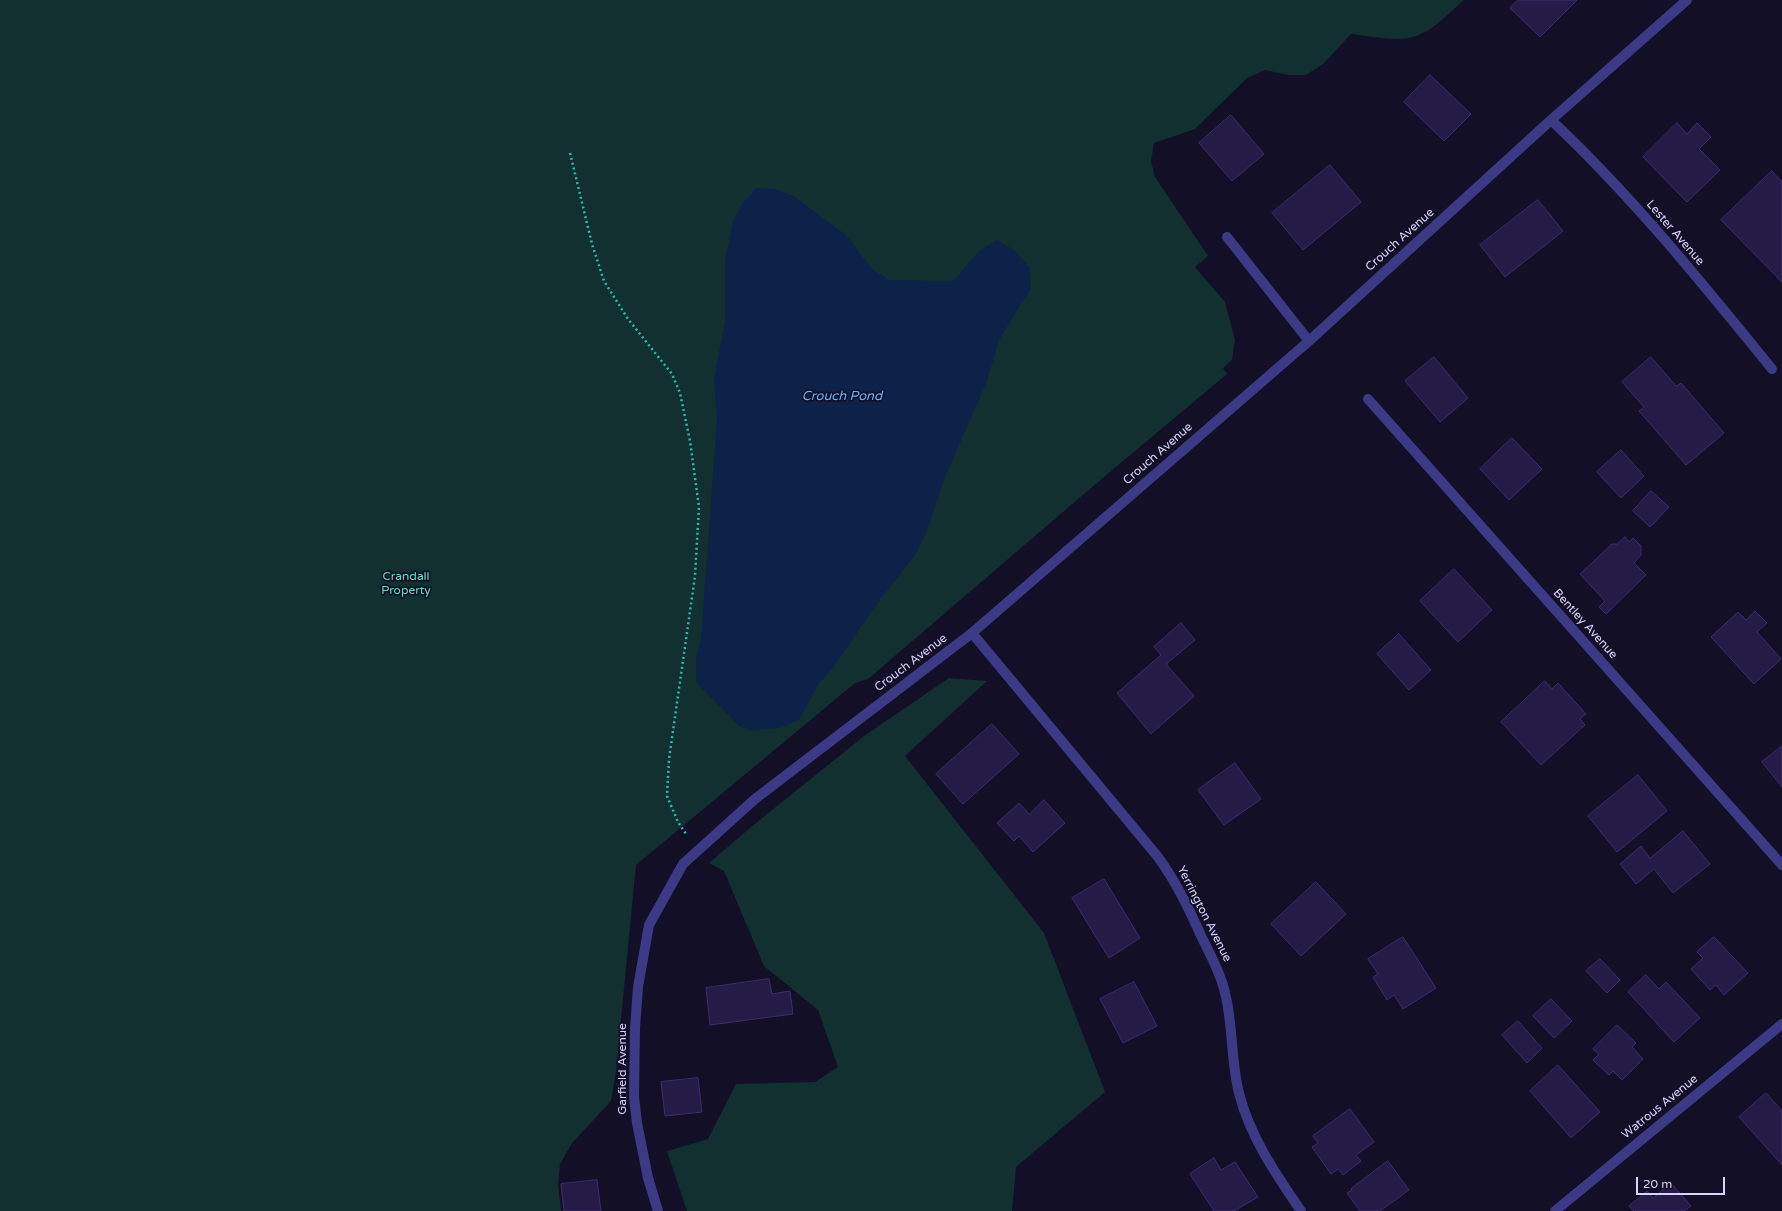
<!DOCTYPE html>
<style>
body{margin:0}
#map{position:relative;width:1782px;height:1211px;overflow:hidden;background:#130f26;font-family:"Varela Round",sans-serif}
canvas{display:block}
.scale{position:absolute;left:1636px;top:1177px;width:89px;height:18px;box-sizing:border-box;border:2px solid #d9d4ff;border-top:0;padding-left:5px;font-size:12px;line-height:14px;white-space:nowrap;color:#d9d4ff;-webkit-text-stroke:3px #130f26;paint-order:stroke}
</style>
<div id="map">
<canvas width="1782" height="1211"></canvas>
<div class="scale">20 m</div>
</div>
<script>
const ctx = document.querySelector('canvas').getContext('2d');
ctx.lineJoin = 'round';
function fill(path, color) {
  ctx.fillStyle = color;
  ctx.fill(path, 'evenodd');
}
function trace(path, color, width, dash) {
  ctx.strokeStyle = color;
  ctx.lineWidth = width;
  ctx.lineCap = dash ? 'butt' : 'round';
  ctx.setLineDash(dash || []);
  ctx.stroke(path);
}
function write(font, color, halo, rows, align = 'center') {
  ctx.font = font + ' "Varela Round",sans-serif';
  ctx.lineWidth = 3.5;
  ctx.setLineDash([]);
  ctx.textBaseline = 'middle';
  ctx.strokeStyle = halo;
  ctx.fillStyle = color;
  for (const [text, x, y, turn = 0] of rows) {
    ctx.save();
    ctx.translate(x, y);
    ctx.rotate((+turn || 0) * Math.PI / 180);
    ctx.textAlign = isNaN(turn) ? turn : align;
    if (halo) ctx.strokeText(text, 0, 0);
    ctx.fillText(text, 0, 0);
    ctx.restore();
  }
}
fill(new Path2D(`
 M0,0H1464C1449,13 1432,32 1413,37C1393,42 1371,36 1351,34L1323,64L1306,75H1288L1265,70L1247,78L1195,129L1154,143L1151,161L1155,177L1208,256L1195,267L1225,302L1235,340L1232,360L1223,368L1227,374L1098,482L868,679L855,683L636,865L616,1071L611,1101L572,1143L560,1164L558,1184L561,1211H0Z
 M949,678L987,681L905,756L1044,933L1105,1092L1016,1167L1012,1211H687L667,1151L708,1139L736,1084L815,1082L838,1067L818,1010L764,966L724,871L709,863L751,827L864,736Z`), '#12302f');
fill(new Path2D(`
 M756,188L776,189L795,197L846,235L872,269L889,280L953,281L979,251L997,240L1015,251L1029,267L1031,288L999,340L987,381L945,477L925,536L915,555L876,605L833,668L818,685L799,720L780,728L749,730L739,726L696,682V658L701,639L717,419L714,380L725,321V261L733,221L742,204Z`), '#0c2248');
const building = new Path2D(`
 M1518,0H1577L1540,37L1510,8Z
 M1430,75L1471,114L1444,141L1404,102Z
 M1231,115L1264,154L1232,181L1199,143Z
 M1677,123L1687,134L1697,123L1711,137L1699,149L1720,170L1687,202L1643,157Z
 M1330,165L1361,202L1303,250L1272,213Z
 M1772,171L1782,182V282L1721,220Z
 M1538,200L1563,231L1505,277L1480,245Z
 M1434,357L1468,398L1440,422L1405,381Z
 M1651,357L1676,386L1681,383L1724,433L1686,465L1639,411L1644,407L1622,382Z
 M1512,438L1542,469L1509,500L1480,469Z
 M1621,450L1644,476L1621,498L1597,472Z
 M1651,491L1669,507L1650,527L1633,511Z
 M1625,537L1629,542L1633,538L1641,546V555L1634,563L1646,575L1606,614L1599,607L1605,601L1580,574L1612,544H1617Z
 M1454,569L1492,610L1458,642L1420,601Z
 M1755,611L1767,623L1757,632L1781,659L1754,684L1711,637L1738,612L1746,620Z
 M1181,623L1195,640L1166,664L1194,696L1151,734L1117,693L1161,655L1154,647Z
 M1399,634L1431,670L1409,690L1377,654Z
 M1545,681L1552,689L1558,683L1586,714L1580,719L1585,725L1541,765L1501,722Z
 M992,724L1019,754L963,804L936,774Z
 M1782,746V787L1762,762Z
 M1235,763L1261,799L1224,825L1198,790Z
 M1638,775L1667,811L1617,852L1588,816Z
 M1044,800L1065,823L1033,852L1019,836L1014,841L997,823L1019,803L1029,814Z
 M1683,831L1710,864L1673,893L1654,869L1636,884L1620,864L1641,846L1650,858Z
 M1104,879L1140,938L1109,958L1072,898Z
 M1316,882L1346,914L1301,956L1271,924Z
 M1403,937L1436,988L1403,1009L1394,995L1387,1000L1373,977L1378,974L1368,959Z
 M1714,937L1748,973L1724,995L1716,985L1710,990L1691,969L1703,958L1697,952Z
 M1600,959L1620,980L1607,993L1586,971Z
 M1646,975L1659,989L1666,982L1700,1018L1674,1042L1628,992Z
 M769,979L772,994L790,991L793,1014L710,1025L706,988Z
 M1134,982L1157,1026L1123,1043L1100,999Z
 M1551,999L1572,1021L1554,1038L1533,1016Z
 M1518,1021L1542,1048L1527,1063L1502,1035Z
 M1617,1025L1636,1043L1632,1047L1643,1059L1622,1080L1613,1071L1609,1075L1593,1060L1599,1054L1593,1049Z
 M1558,1065L1600,1112L1571,1138L1530,1091Z
 M698,1078L702,1112L665,1116L661,1082Z
 M1766,1093L1782,1111V1165L1739,1117Z
 M1350,1109L1374,1142L1356,1155L1361,1161L1343,1175L1338,1169L1331,1174L1312,1147L1318,1143L1313,1136Z
 M1214,1158L1221,1170L1235,1162L1258,1197L1234,1211H1214L1190,1174Z
 M1388,1161L1409,1190L1380,1211H1360L1347,1193L1352,1190L1351,1189Z
 M597,1180L601,1211H564L561,1184Z
 M1671,1183L1691,1206L1684,1211H1634L1629,1206L1647,1191L1653,1198Z`);
fill(building, '#241b47');
trace(building, '#3b2d73', 1);
trace(new Path2D(`
 M570,153L592,244L604,281L628,319L672,374L680,393L690,441L699,507L695,576L669,759L667,796L678,822L686,834`), '#2fb8b0', 2.5, [2, 3]);
trace(new Path2D(`
 M1551,120C1632,196 1702,283 1772,369
 M1227,237L1309,341
 M1368,399L1782,865
 M972,633L1158,857C1177,883 1190,911 1203,940C1212,958 1222,977 1226,997C1233,1028 1231,1062 1239,1093C1250,1137 1276,1174 1301,1211
 M658,1211L648,1178L637,1123L634,1097L635,1028L638,987L649,925L683,864L755,799L972,633L1309,341L1551,120L1687,0
 M1555,1211L1782,1024`), '#3d3a85', 10);
write('12px', '#d9d4ff', '#130f26', [
 ["Lester Avenue",1675,233,49],
 ["Crouch Avenue",1400,240,-42],
 ["Crouch Avenue",1158,454,-41],
 ["Bentley Avenue",1585,624,48],
 ["Crouch Avenue",911,663,-37],
 ["Yerrington Avenue",1204,914,63],
 ["Garfield Avenue",623,1069,-90],
 ["Watrous Avenue",1660,1107,-39]
]);
write('12px', '#5fe0c0', '#130f26', [
 ["Crandall",406,577],
 ["Property",406,591]
]);
write('italic 13px', '#62b6ff', '#130f26', [
 ["Crouch Pond",842,397]
]);
</script>
